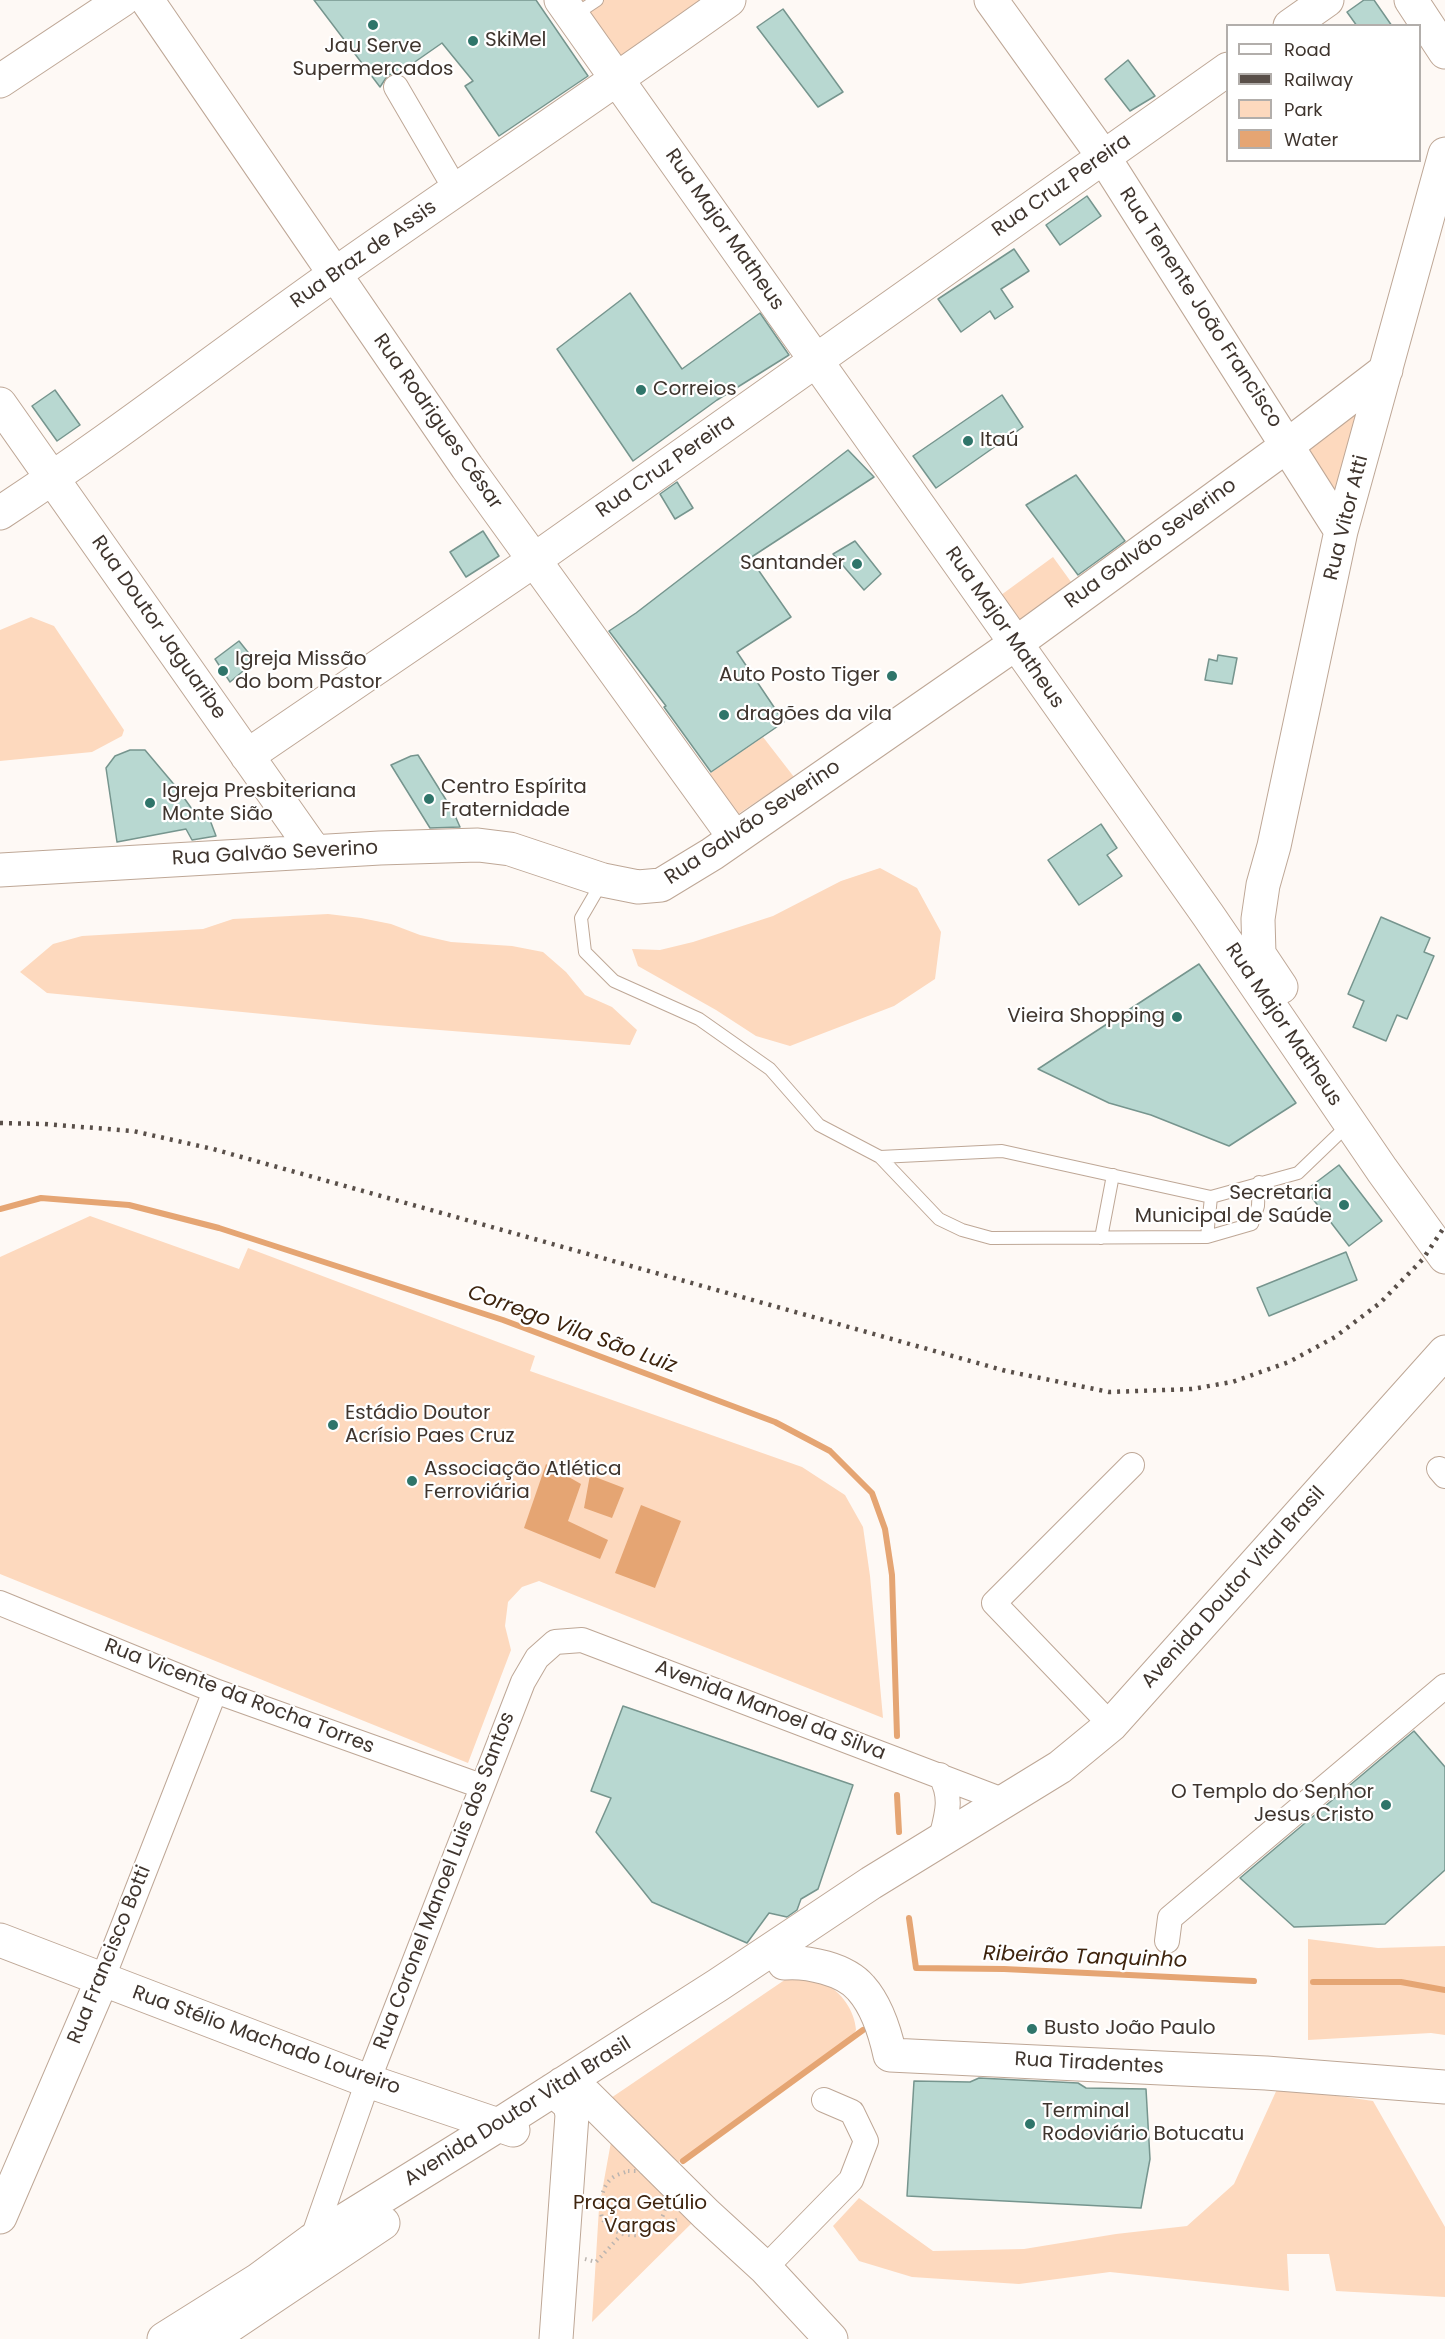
<!DOCTYPE html>
<meta charset="utf-8">
<style>
body{margin:0}
#map{position:relative;width:1445px;height:2339px;overflow:hidden;background:#fef9f5;font-family:Poppins,sans-serif}
canvas{display:block}
.legend{position:absolute;left:1226px;top:24px;width:195px;height:138px;box-sizing:border-box;background:#fff;border:2px solid #b2aeab;margin:0;padding:8px 10px;list-style:none;font-size:18px;color:#3f352e}
.legend li{display:flex;align-items:center;gap:12px;height:30px}
.legend b{width:30px;border:2px solid #b2aeab}
</style>
<div id="map">
<canvas width="1445" height="2339"></canvas>
<ul class="legend">
<li><b style="height:8px;background:#fff"></b>Road</li>
<li><b style="height:8px;background:#594f49"></b>Railway</li>
<li><b style="height:16px;background:#fdd9be"></b>Park</li>
<li><b style="height:16px;background:#e5a573"></b>Water</li>
</ul>
</div>
<script>
const ctx = document.querySelector('canvas').getContext('2d');
ctx.lineJoin = 'round';
function fill(path, color) {
  ctx.fillStyle = color;
  ctx.fill(path, 'evenodd');
}
function trace(path, color, width, dash) {
  ctx.strokeStyle = color;
  ctx.lineWidth = width;
  ctx.lineCap = dash ? 'butt' : 'round';
  ctx.setLineDash(dash || []);
  ctx.stroke(path);
}
function write(font, color, halo, rows, align = 'center') {
  ctx.font = font + ' Poppins,sans-serif';
  ctx.lineWidth = 4.5;
  ctx.setLineDash([]);
  ctx.textBaseline = 'middle';
  ctx.strokeStyle = halo;
  ctx.fillStyle = color;
  for (const [text, x, y, turn = 0] of rows) {
    ctx.save();
    ctx.translate(x, y);
    ctx.rotate((+turn || 0) * Math.PI / 180);
    ctx.textAlign = isNaN(turn) ? turn : align;
    if (halo) ctx.strokeText(text, 0, 0);
    ctx.fillText(text, 0, 0);
    ctx.restore();
  }
}
fill(new Path2D(`
 M571,0H712L618,66Z
 M1371,392L1338,507L1301,452Z
 M1053,557L1074,586L1017,627L997,598Z
 M31,617L54,626L124,730L122,736L92,752L0,761V630Z
 M763,737L794,777L738,814L709,774Z
 M880,868L917,888L941,932L935,979L894,1006L790,1046L756,1036L716,1010L638,966L632,949L660,950L693,942L773,916L841,881Z
 M328,914L361,918L391,924L420,935L451,942L512,946L543,952L566,972L585,995L612,1007L637,1030L630,1045L376,1025L47,993L20,972L53,944L82,936L203,929L233,919Z
 M90,1216L239,1269L248,1248L535,1356L530,1371L802,1467L845,1495L863,1527L870,1576L883,1718L539,1581L522,1587L508,1602L505,1626L511,1650L468,1763L0,1574V1257Z
 M1308,1939L1378,1948L1445,1946V2035L1431,2033L1308,2040Z
 M789,1977C800,1979 813,1980 824,1984C841,1990 855,2012 856,2030L853,2035L681,2160L669,2172L608,2100Z
 M1278,2087L1373,2101L1445,2227V2297L1336,2291L1329,2254H1287L1289,2291L1110,2272L1019,2284L912,2277L859,2261L833,2226L859,2198L933,2251L1024,2249L1116,2234L1187,2226L1234,2184Z
 M611,2142L700,2215L592,2322L599,2208Z`), '#fdd9be');
fill(new Path2D(`
 M546,1464L581,1484L568,1521L608,1540L600,1559L524,1528Z
 M590,1475L624,1488L612,1518L584,1508Z
 M641,1505L681,1521L655,1588L615,1573Z`), '#e5a573');
trace(new Path2D(`
 M0,1209L41,1198L129,1205L219,1228L503,1320L775,1422L830,1451L872,1493L885,1529L892,1575L897,1736
 M897,1795L899,1832
 M909,1918L916,1968L1004,1969L1254,1981
 M1313,1982H1401L1445,1990
 M683,2161L863,2030`), '#e5a573', 6);
const building = new Path2D(`
 M314,0H536L588,76L499,136L465,86L473,81L442,43L399,73L388,75L380,87Z
 M1364,0H1374L1392,26H1357L1347,12Z
 M783,9L843,92L818,107L757,27Z
 M1128,60L1155,96L1130,111L1105,79Z
 M1087,196L1101,216L1060,245L1046,225Z
 M1014,249L1029,271L1001,289L1013,307L995,319L990,311L961,332L938,299Z
 M630,293L682,369L760,313L789,355L717,400L633,461L557,349Z
 M55,390L80,425L57,441L32,406Z
 M1002,395L1023,427L936,488L913,456Z
 M848,450L874,477L750,558L791,617L737,652L784,722L711,772L664,707L666,706L609,631L636,613Z
 M1076,475L1125,541L1078,575L1026,505Z
 M677,482L693,508L675,519L660,494Z
 M483,531L499,556L466,577L450,552Z
 M855,541L881,574L864,590L833,554Z
 M239,641L255,661L230,682L215,659Z
 M1218,655L1237,658L1232,684L1205,680L1209,659L1217,661Z
 M130,750H145L177,788L199,819L210,820L216,836L192,840L186,829L117,842L106,768L115,756Z
 M418,755L453,811L460,827L430,828L391,765L411,756Z
 M1101,824L1117,848L1107,855L1122,876L1079,905L1048,860Z
 M1381,917L1430,938L1424,952L1434,956L1407,1019L1397,1015L1386,1041L1353,1027L1364,1001L1348,994Z
 M1199,964L1296,1103L1229,1146L1151,1115L1109,1103L1038,1069Z
 M1339,1165L1382,1221L1349,1246L1306,1190Z
 M1346,1252L1357,1280L1269,1316L1257,1288Z
 M623,1706L853,1785L818,1889L801,1899L797,1910L787,1917L769,1913L747,1943L652,1902L596,1832L611,1798L591,1791Z
 M1414,1731L1445,1767V1870L1385,1924L1294,1927L1240,1878Z
 M979,2078L1078,2083L1086,2088L1146,2089L1150,2159L1141,2208L907,2196L914,2081L970,2082Z`);
fill(building, '#b8d8d1');
trace(building, '#76958e', 1.5);
const lane = new Path2D(`
 M573,16L597,0
 M602,882L581,918L585,952L614,981L699,1019L770,1069L819,1125L880,1157L1002,1151L1211,1197L1298,1173L1349,1124
 M880,1157L939,1219L962,1230L991,1238L1207,1237L1252,1224L1258,1206L1259,1182
 M1207,1237L1211,1197
 M1101,1238L1113,1175`);
const street = new Path2D(`
 M396,87L456,190
 M1439,1469L1445,1476
 M0,1603L215,1691L481,1786
 M1111,1725L994,1603L1132,1465
 M940,1775C953,1797 947,1815 941,1838
 M1167,1941L1170,1918L1445,1686
 M102,1980L215,1691
 M310,2246L368,2081L523,1682L537,1658L555,1642L582,1640L1005,1801
 M765,2268L851,2180L866,2141L852,2112L824,2100`);
const secondary = new Path2D(`
 M147,0L467,467L735,838
 M561,0L1208,915L1382,1170L1445,1257
 M991,0L1103,156L1341,531
 M1411,0L1445,52
 M1290,26L1327,0
 M0,81L122,0
 M0,404L315,852
 M0,513C115,438 223,353 335,274C466,182 599,93 729,0
 M247,756L520,570L1228,69
 M0,870L380,848L478,845L510,849L603,880L638,887L661,885L712,854L1015,644L1288,445L1386,370
 M1281,987L1259,954L1258,919L1263,885L1274,846L1341,531L1445,154
 M0,1940L368,2081L513,2130
 M784,1963C807,1961 845,1969 861,1988C877,2006 885,2032 890,2055L1266,2073L1445,2087
 M562,2084L586,2095L706,2214L765,2268L831,2339
 M553,2090L570,2105L572,2115L556,2339
 M0,2217L102,1980
 M164,2339L258,2280L311,2241L500,2124L718,1985L871,1883L1060,1767L1111,1725L1445,1352
 M210,2339L383,2223`);
trace(lane, '#bea796', 14);
trace(street, '#bea796', 26);
trace(secondary, '#bea796', 35);
trace(new Path2D(`
 M628,2171C638,2171 652,2171 659,2178C675,2193 665,2225 646,2233C635,2238 620,2234 611,2229C595,2219 599,2190 611,2179C615,2175 623,2173 628,2171Z
 M658,2224L677,2220
 M585,2259L596,2262L621,2235`), '#bbb4af', 4, [1.5, 4.5]);
trace(lane, '#fff', 12);
trace(street, '#fff', 24);
trace(secondary, '#fff', 33);
trace(new Path2D(`
 M0,1123L44,1124L133,1131L213,1149L1006,1371L1109,1392L1192,1389L1232,1382L1289,1362L1335,1337L1380,1303L1423,1259L1445,1226`), '#594f49', 4.5, [3, 6]);
for (const [x, y, r, color] of [
 [373,25,6,"#2f756a"],
 [473,41,6,"#2f756a"],
 [641,390,6,"#2f756a"],
 [968,441,6,"#2f756a"],
 [857,564,6,"#2f756a"],
 [223,671,6,"#2f756a"],
 [892,676,6,"#2f756a"],
 [724,715,6,"#2f756a"],
 [429,799,6,"#2f756a"],
 [150,803,6,"#2f756a"],
 [1177,1017,6,"#2f756a"],
 [1344,1205,6,"#2f756a"],
 [333,1425,6,"#2f756a"],
 [412,1481,6,"#2f756a"],
 [1386,1805,6,"#2f756a"],
 [1032,2029,6,"#2f756a"],
 [1030,2124,6,"#2f756a"]
]) {
  const dot = new Path2D();
  dot.arc(x, y, r, 0, 2 * Math.PI);
  ctx.fillStyle = color;
  ctx.fill(dot);
  trace(dot, '#fff', 2);
}
write('20px', '#3f352e', '#fff', [
 ["SkiMel",485,41],
 ["Jau Serve",373,47,"center"],
 ["Supermercados",373,70,"center"],
 ["Correios",653,390],
 ["Itaú",980,441],
 ["Santander",845,564,"right"],
 ["Igreja Missão",235,660],
 ["do bom Pastor",235,683],
 ["Auto Posto Tiger",880,676,"right"],
 ["dragões da vila",736,715],
 ["Centro Espírita",441,788],
 ["Fraternidade",441,811],
 ["Igreja Presbiteriana",162,792],
 ["Monte Sião",162,815],
 ["Vieira Shopping",1165,1017,"right"],
 ["Secretaria",1332,1194,"right"],
 ["Municipal de Saúde",1332,1217,"right"],
 ["Estádio Doutor",345,1414],
 ["Acrísio Paes Cruz",345,1437],
 ["Associação Atlética",424,1470],
 ["Ferroviária",424,1493],
 ["O Templo do Senhor",1374,1793,"right"],
 ["Jesus Cristo",1374,1816,"right"],
 ["Busto João Paulo",1044,2029],
 ["Terminal",1042,2112],
 ["Rodoviário Botucatu",1042,2135]
], 'left');
write('20px', '#3f352e', '#fff', [
 ["Rua Cruz Pereira",1062,186,-35],
 ["Rua Major Matheus",724,230,55],
 ["Rua Braz de Assis",364,255,-35],
 ["Rua Tenente João Francisco",1200,308,57],
 ["Rua Rodrigues César",437,422,55],
 ["Rua Cruz Pereira",666,467,-35],
 ["Rua Vitor Atti",1347,518,-76],
 ["Rua Galvão Severino",1151,544,-36],
 ["Rua Doutor Jaguaribe",158,628,55],
 ["Rua Major Matheus",1004,628,55],
 ["Rua Galvão Severino",753,823,-34],
 ["Rua Galvão Severino",275,854,-3],
 ["Rua Major Matheus",1283,1025,56],
 ["Avenida Doutor Vital Brasil",1234,1588,-48],
 ["Rua Vicente da Rocha Torres",239,1697,21],
 ["Avenida Manoel da Silva",770,1711,21],
 ["Rua Coronel Manoel Luis dos Santos",445,1881,-69],
 ["Rua Francisco Botti",110,1955,-68],
 ["Rua Stélio Machado Loureiro",266,2041,20],
 ["Rua Tiradentes",1089,2064,3],
 ["Avenida Doutor Vital Brasil",518,2112,-32]
]);
write('20px', '#3f250f', '#fff', [
 ["Praça Getúlio",640,2204],
 ["Vargas",640,2227]
]);
write('italic 21px', '#3e240e', '#fff', [
 ["Corrego Vila São Luiz",572,1330,20],
 ["Ribeirão Tanquinho",1085,1958,2]
]);
</script>
